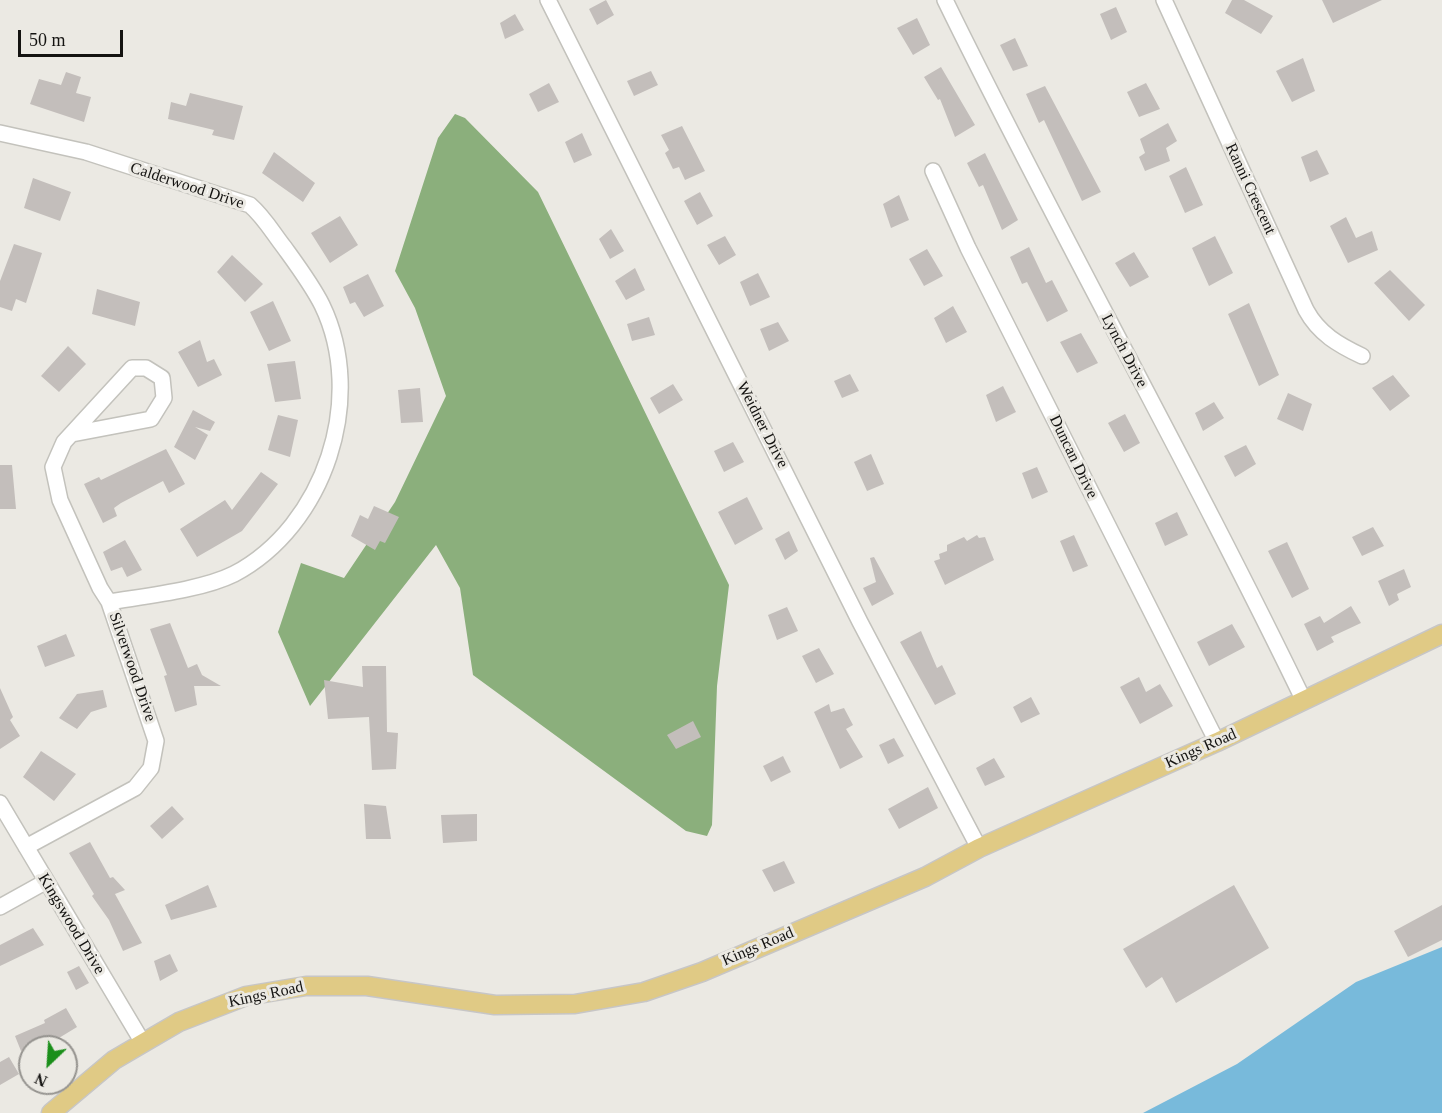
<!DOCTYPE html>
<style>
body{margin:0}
#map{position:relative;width:1442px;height:1113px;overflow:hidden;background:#ebe9e3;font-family:Georgia,serif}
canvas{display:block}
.north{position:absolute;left:18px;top:1035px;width:60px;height:60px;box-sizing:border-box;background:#ebe9e3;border:2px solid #95938f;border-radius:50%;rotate:205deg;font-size:16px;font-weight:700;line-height:24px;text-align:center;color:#141311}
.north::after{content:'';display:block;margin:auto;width:21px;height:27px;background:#1b8f1a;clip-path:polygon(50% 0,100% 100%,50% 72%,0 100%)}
.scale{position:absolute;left:18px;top:30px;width:105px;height:27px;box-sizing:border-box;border:3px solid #141311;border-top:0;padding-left:8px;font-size:18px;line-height:21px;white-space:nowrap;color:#141311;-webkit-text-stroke:4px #ebe9e3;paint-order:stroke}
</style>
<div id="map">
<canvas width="1442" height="1113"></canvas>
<div class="north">N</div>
<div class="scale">50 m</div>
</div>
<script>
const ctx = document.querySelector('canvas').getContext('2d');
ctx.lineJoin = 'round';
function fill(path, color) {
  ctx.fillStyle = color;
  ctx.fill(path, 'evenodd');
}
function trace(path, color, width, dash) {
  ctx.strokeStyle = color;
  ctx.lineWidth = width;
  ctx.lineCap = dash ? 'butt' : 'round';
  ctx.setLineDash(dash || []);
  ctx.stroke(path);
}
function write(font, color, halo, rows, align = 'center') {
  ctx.font = font + ' Georgia,serif';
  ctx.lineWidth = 6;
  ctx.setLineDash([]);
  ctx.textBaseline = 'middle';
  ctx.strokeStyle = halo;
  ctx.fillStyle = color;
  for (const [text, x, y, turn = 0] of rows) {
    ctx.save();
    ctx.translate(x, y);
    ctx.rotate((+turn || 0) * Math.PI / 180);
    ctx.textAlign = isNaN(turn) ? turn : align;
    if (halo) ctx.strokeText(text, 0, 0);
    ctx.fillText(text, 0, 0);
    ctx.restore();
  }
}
fill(new Path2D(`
 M455,114L465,118L538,192L729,585L717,686L712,825L707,836L686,831L473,675L460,588L436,545L310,706L278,632L301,563L344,578L395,502L446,396L415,308L395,271L438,138Z`), '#8baf7c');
fill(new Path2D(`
 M1442,947V1113H1143L1237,1064L1356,982Z`), '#78badb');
fill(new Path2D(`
 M606,0L614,15L597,25L589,9Z
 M1232,0H1244L1273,16L1261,34L1225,13Z
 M1322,0H1382L1333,23Z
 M1116,7L1127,32L1111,40L1100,14Z
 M515,14L524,30L505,39L500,23Z
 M917,18L930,45L913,55L897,28Z
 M1015,38L1028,66L1013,71L1000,45Z
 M1303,58L1315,91L1292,102L1276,71Z
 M941,67L975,125L955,137L940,99L938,100L924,77Z
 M651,71L658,85L634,96L627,81Z
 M66,72L81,77L76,93L91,97L84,122L30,104L39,79L61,85Z
 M549,83L559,102L538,112L529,94Z
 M1146,83L1160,109L1139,117L1127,92Z
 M1045,86L1101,192L1082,201L1044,120L1039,123L1026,94Z
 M190,93L243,106L234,140L212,135L214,130L168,119L171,102L186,106Z
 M1168,123L1177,141L1166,148L1170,161L1145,171L1139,157L1145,153L1140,139Z
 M682,126L705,171L685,180L679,167L673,169L665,153L669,150L661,135Z
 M582,133L592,155L574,163L565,142Z
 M1317,150L1329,174L1310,182L1301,157Z
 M274,152L315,183L303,202L262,173Z
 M985,153L1018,220L1002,230L983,185L979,187L967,163Z
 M1186,167L1203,205L1185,213L1169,176Z
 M33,178L71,192L60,221L24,208Z
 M700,192L713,216L697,225L684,201Z
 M899,195L909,220L891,228L883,204Z
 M340,216L358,245L330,263L311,233Z
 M1346,217L1356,238L1372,231L1378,250L1348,263L1330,226Z
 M611,229L624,251L610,259L599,239Z
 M725,236L736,255L719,265L707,245Z
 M1215,236L1233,273L1209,286L1192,248Z
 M14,244L42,253L26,303L16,299L12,311L0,307V281Z
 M1029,247L1046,283L1052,280L1068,311L1047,322L1027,282L1022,284L1010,257Z
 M927,249L943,276L924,286L909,259Z
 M1134,252L1149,277L1130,287L1115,263Z
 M232,255L263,284L245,302L217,272Z
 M635,268L645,290L626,300L615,281Z
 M1390,270L1425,305L1409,321L1374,283Z
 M758,273L770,297L750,306L740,282Z
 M368,274L384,306L364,317L355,302L350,304L343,287Z
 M97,289L140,302L135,326L92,314Z
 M273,301L291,341L269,351L250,312Z
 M1249,303L1279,375L1259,386L1228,314Z
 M953,306L967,332L946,343L934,318Z
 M649,317L655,335L632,341L627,324Z
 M778,322L789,341L769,351L760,329Z
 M1081,333L1098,363L1077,373L1060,342Z
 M200,340L207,362L214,359L222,375L198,387L178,352Z
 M68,346L86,364L59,392L41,376Z
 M295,361L301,399L275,402L267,364Z
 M850,374L859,391L842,398L834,381Z
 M1393,375L1410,396L1390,411L1372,388Z
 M673,384L683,400L659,414L650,398Z
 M1003,386L1016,412L996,422L986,395Z
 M420,388L423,422L401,423L398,390Z
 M1288,393L1312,404L1303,431L1277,419Z
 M1214,402L1224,418L1203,431L1195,413Z
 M193,410L215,422L210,431L195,427L208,435L195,460L174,447Z
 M1125,414L1140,443L1124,452L1108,423Z
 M278,415L298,420L290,457L268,450Z
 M733,442L744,462L724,472L714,451Z
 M1246,445L1256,464L1235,477L1224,456Z
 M166,449L185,484L169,493L163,481L121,503L114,508L117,516L103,523L84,484L99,477L101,480Z
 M871,454L884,484L867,491L854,462Z
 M0,465H12L16,509H0Z
 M1037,467L1048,492L1032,499L1022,473Z
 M261,472L278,484L242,531L197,557L180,529L225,500L232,510Z
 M747,497L763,529L735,545L718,512Z
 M374,506L399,517L385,543L380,541L375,550L351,536L360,515L368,519Z
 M1177,512L1188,535L1165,546L1155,523Z
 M1373,527L1384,546L1362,556L1352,537Z
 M789,531L798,551L785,560L775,539Z
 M977,535L979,538L985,537L994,560L945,585L934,561L940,559L939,554L947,551V545L964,537L967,541Z
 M1074,535L1088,566L1073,572L1060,541Z
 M125,540L142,570L127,577L122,567L111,571L103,552Z
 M1287,542L1309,589L1292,598L1268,551Z
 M874,557L894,594L872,606L863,588L876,582L870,558Z
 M1404,569L1411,587L1397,594L1399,600L1389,606L1378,581Z
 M1351,606L1361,623L1331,637L1334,642L1317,651L1304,624L1320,616L1324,623Z
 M787,607L798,631L777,640L768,615Z
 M170,623L188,668L197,664L202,675L221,686H194L197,705L175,712L164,676L167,675L150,629Z
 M1232,624L1245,647L1209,666L1197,642Z
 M921,631L937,668L942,665L956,694L935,705L900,642Z
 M66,634L75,656L45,667L37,646Z
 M819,648L834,674L816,683L802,656Z
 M362,666H386L387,732L398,733L396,769L372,770L369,717L328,719L324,680L363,687Z
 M1139,677L1146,692L1160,684L1173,706L1140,724L1120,687Z
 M0,688L13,717L10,720L20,736L0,749Z
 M103,690L107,707L91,712L77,729L59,718L77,694Z
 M1031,697L1040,714L1021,723L1013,707Z
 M829,704L831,712L844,708L853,725L846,729L863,757L840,769L814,712Z
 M693,721L701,737L676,749L667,735Z
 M894,738L904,756L888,764L879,745Z
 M41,751L76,774L54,801L23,777Z
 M783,756L791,772L771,782L763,766Z
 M994,758L1005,777L985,786L976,768Z
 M928,787L938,808L899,829L888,809Z
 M364,804L386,806L391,839H366Z
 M172,806L184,819L162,839L150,826Z
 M477,814V841L443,843L441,815Z
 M90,842L110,878L113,877L125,890L115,894L142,943L123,951L109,920L92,896L94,894L69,853Z
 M784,861L795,883L774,892L762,870Z
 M208,885L217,907L171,920L165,905Z
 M1234,885L1269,948L1176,1003L1162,977L1146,988L1123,949Z
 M1442,905V940L1408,957L1394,931Z
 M33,928L44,945L0,966V945Z
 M170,954L178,971L160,981L154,961Z
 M79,966L89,983L76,990L67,972Z
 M66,1008L77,1027L54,1041L53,1038L21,1051L15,1036L45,1023L44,1020Z
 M9,1057L19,1074L0,1085V1062Z`), '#c3bebb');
const minor = new Path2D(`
 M548,0L860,622L979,848
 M945,0C1060,236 1190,465 1304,701
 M1164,0L1306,310C1319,334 1339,345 1362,356
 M0,133L86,152L250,205C264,217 273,233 284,247C297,265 312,285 322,305C367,398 325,526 234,574C202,590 145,596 109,602
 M933,171L968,248L1217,742
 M0,803L143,1043
 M26,847L135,788L151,768L156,741L109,602L100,588L60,500L53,467L64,442L132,368H146L162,378L164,398L151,419L72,434
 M0,907L45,882`);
const major = new Path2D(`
 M51,1113L114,1060L143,1043L179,1022L246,996L306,986H367L495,1005L575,1004L644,992L702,972L925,877L979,848L1217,742L1442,634`);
trace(minor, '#c3c2bc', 18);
trace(major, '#c7c6c6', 21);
trace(minor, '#fff', 15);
trace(major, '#e0ca85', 18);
write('16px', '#141311', '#ebe9e3', [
 ["Calderwood Drive",187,186,18],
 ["Ranni Crescent",1250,189,65],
 ["Lynch Drive",1124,351,62],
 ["Weidner Drive",762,425,63],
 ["Duncan Drive",1073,457,64],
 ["Silverwood Drive",132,667,71],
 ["Kings Road",1201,749,-24],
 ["Kingswood Drive",71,924,59],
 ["Kings Road",758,947,-23],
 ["Kings Road",266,995,-12]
]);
</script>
